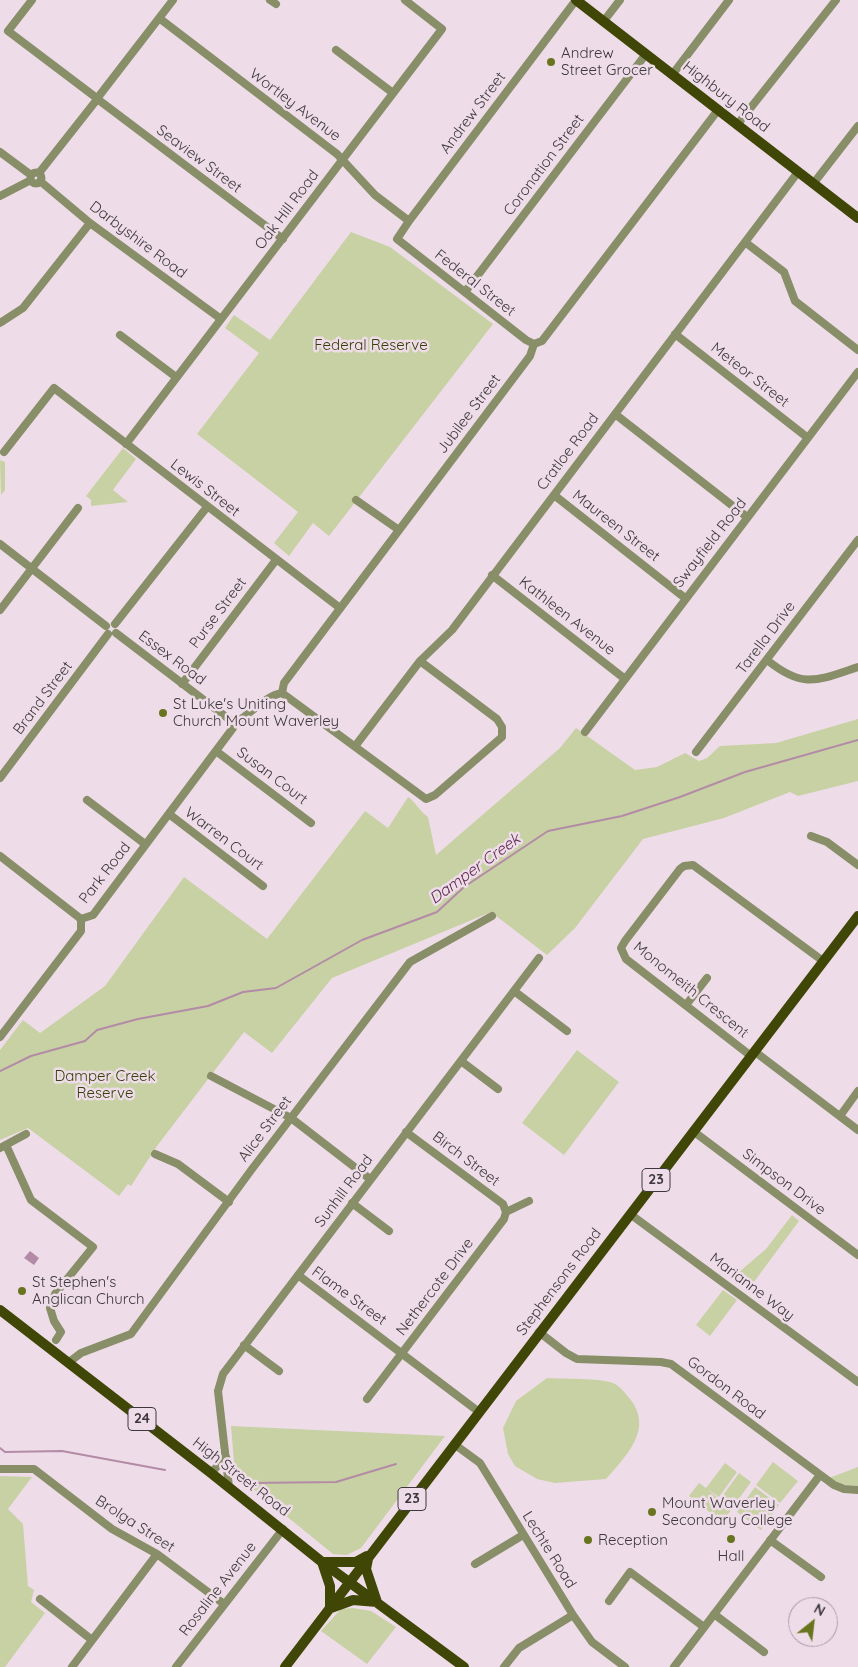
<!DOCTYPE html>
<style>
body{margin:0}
#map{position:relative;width:858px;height:1667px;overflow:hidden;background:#eedde8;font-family:Quicksand,sans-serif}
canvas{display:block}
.north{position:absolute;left:788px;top:1597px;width:50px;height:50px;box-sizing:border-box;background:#eedde8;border:1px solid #a89ba3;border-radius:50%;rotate:29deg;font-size:14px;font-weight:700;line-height:20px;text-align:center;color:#3e383c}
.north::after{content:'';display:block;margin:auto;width:18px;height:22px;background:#69741e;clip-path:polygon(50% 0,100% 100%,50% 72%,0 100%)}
</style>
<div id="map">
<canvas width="858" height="1667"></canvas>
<div class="north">N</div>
</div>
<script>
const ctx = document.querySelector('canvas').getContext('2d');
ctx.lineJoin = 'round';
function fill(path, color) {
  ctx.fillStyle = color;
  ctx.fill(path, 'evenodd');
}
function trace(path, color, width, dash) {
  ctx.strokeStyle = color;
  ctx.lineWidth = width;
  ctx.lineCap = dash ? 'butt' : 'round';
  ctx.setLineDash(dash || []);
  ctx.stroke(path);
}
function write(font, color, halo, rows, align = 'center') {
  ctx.font = font + ' Quicksand,sans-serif';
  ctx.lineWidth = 5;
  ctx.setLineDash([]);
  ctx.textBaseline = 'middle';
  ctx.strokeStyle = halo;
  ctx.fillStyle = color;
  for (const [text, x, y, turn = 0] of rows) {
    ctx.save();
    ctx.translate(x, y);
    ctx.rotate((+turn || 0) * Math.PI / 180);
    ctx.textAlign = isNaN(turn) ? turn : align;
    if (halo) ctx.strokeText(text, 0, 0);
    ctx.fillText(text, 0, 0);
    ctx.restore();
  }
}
fill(new Path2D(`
 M351,232L390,247L493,324L329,536L313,523L289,556L274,543L298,512L197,434L259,353L225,328L234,315L270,340Z
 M123,448L136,459L113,490L128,502L91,506V500L86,496Z
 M0,460L5,462V490L1,495Z
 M858,719V781L798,796L790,792L724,818L643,839L575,928L547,955L491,912L332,978L272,1053L244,1032L157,1146L131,1186L128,1184L119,1196L28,1128L0,1140V1050L23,1020L40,1033L105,986L184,877L267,939L365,811L388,828L408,797C416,802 419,811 428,817L436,855L560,748L576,728L635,770L657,767L685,753L699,761L707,758L720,746L776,743Z
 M577,1050L619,1082L564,1155L522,1123Z
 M792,1215L799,1221L748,1290L732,1278L766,1249Z
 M723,1290L737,1300L710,1336L696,1325Z
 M547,1378C562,1379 601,1378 613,1383C620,1386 626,1394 630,1399C654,1429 626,1456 606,1479L555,1483L537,1479L515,1466L508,1454L503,1428L516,1401Z
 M231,1426L445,1436L361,1548L347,1555L333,1554L242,1480L234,1462Z
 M773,1462L798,1481L780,1503L756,1485Z
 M725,1463L737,1472L719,1497L707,1489L732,1509L722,1522L689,1496L699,1483L706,1488Z
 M858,1467V1486L837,1484L829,1478Z
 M739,1473L751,1482L733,1507L721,1498Z
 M0,1476L32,1477L8,1509L23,1524L28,1586L34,1590L31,1602L45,1613L5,1667H0Z
 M755,1487L779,1505L761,1530L737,1512Z
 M353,1608L371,1611L396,1627L367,1664L321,1631L341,1609Z`), '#c8d1a4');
fill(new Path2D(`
 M30,1251L39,1258L34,1265L24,1258Z`), '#b38ba6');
trace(new Path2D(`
 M0,1071L31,1056L85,1041L97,1030L138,1019L208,1006L243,992L276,988L362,940L437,912L464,887L548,831L622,816L680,797L745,772L858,740
 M0,1448L5,1452L62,1451L165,1470
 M249,1483L336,1482L396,1464`), '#b38ba6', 2);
trace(new Path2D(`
 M32,0L8,31L94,96
 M270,0L276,4
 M159,18L337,154L375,195L409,221
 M603,22L620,0
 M336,50L393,93
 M672,75L729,0
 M99,96L173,0
 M100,101L283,239
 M737,125L836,0
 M0,152L31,175
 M30.5 178a5.5 5.5 0 1 1 11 0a5.5 5.5 0 1 1-11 0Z
 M39,173L95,102
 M40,181L90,223L221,319
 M813,184L858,126
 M0,196L31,180
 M745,242L784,272L795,301L858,350
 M465,292L646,54
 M0,323L23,308L90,223
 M675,334L808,438
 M120,335L176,377
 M534,344L526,340L397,239L409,221L576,0
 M534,344L542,341L718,110
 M615,414L747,517
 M126,444L442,29L405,0
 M4,452L54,388L340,608
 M554,495L685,598
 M356,500L399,530
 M0,544L106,626
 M492,575L625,679
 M0,610L78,508
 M115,624L207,507
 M116,633L234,723
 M767,660C803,689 816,681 858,667
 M182,684L276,560
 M282,693L426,799L435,795L502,737V727L497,719L420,661
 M234,723C251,715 264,696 282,693L284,683L530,356L534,344
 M585,732L858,372
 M356,745L420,661L452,630L798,172
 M216,751L311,823
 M696,752L858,540
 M0,778L108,634
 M87,800L145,844
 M169,814L263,886
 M811,836L827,842L858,865
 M0,856L81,919
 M514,991L567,1031
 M686,1005L707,978
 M0,1037L81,931V919L93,915L233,728L234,723
 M754,1051L858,1130
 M751,1056L626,959L621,948L625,941L680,869L684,866L693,865L823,961
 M461,1061L498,1089
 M211,1076L291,1118L370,1179
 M840,1116L858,1091
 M693,1131L858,1255
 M406,1132L503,1204L506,1212
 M6,1145L31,1200L93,1247L55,1294L50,1308L54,1321L61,1332L56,1340
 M0,1148L26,1134
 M155,1154L178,1164L229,1202
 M352,1203L389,1231
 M506,1212L529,1201
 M630,1214L858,1382
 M298,1275L479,1412
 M539,1332L566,1353L577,1359L661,1362L671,1364L834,1485L844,1489L858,1490
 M244,1345L279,1371
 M68,1363L81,1353L131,1334L252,1169L410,962L492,916
 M367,1399L504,1219L506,1212
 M454,1444L480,1463L573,1615L592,1642L625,1667
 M0,1469H34L112,1529L157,1554L224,1604
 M211,1473L226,1457
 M229,1487L218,1391L223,1374L539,958
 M770,1540L821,1577
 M475,1564L523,1535
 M40,1599L92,1640
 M609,1601L630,1572L704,1627
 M714,1614L764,1652
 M72,1667L157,1554
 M176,1667L283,1529
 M504,1667L519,1648L573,1615
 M674,1667L820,1475`), '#878e68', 8);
trace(new Path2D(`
 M576,0L858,218
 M0,1310L211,1473L322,1562L464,1667
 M368,1559L366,1569L377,1602
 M322,1562H356L367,1556
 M322,1562L330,1586V1608
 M331,1608L353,1600L377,1602
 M285,1667L858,916`), '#3f4606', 10);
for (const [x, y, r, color] of [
 [551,62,5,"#69741e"],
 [163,713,5,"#69741e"],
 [22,1291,5,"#69741e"],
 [652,1512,5,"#69741e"],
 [731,1539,5,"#69741e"],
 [588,1540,5,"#69741e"]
]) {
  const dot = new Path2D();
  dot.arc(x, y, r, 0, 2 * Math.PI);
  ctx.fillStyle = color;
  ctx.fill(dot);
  trace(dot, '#eedde8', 2);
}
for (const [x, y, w] of [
 [656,1180,28],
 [142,1419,28],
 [412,1499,28]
]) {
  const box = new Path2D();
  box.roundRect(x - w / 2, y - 11.5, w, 23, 4);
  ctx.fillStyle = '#eedde8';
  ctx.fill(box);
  trace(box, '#3e383c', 1);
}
write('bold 14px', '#3e383c', null, [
 ["23",656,1180],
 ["24",142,1419],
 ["23",412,1499]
]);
write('15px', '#3e383c', '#eedde8', [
 ["Andrew",561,53],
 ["Street Grocer",561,70],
 ["St Luke's Uniting",173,704],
 ["Church Mount Waverley",173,721],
 ["St Stephen's",32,1282],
 ["Anglican Church",32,1299],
 ["Mount Waverley",662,1503],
 ["Secondary College",662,1520],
 ["Reception",598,1540],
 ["Hall",731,1556,"center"]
], 'left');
write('15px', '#3e383c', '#eedde8', [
 ["Highbury Road",726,97,38],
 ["Wortley Avenue",295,105,37],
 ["Andrew Street",473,113,-53],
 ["Seaview Street",199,159,37],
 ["Coronation Street",544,165,-53],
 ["Oak Hill Road",287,210,-53],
 ["Darbyshire Road",138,240,37],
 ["Federal Street",475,283,38],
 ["Meteor Street",750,375,38],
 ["Jubilee Street",469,414,-53],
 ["Cratloe Road",568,452,-53],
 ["Lewis Street",205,488,38],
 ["Maureen Street",616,526,38],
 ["Swayfield Road",710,543,-52],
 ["Purse Street",218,613,-53],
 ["Kathleen Avenue",567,616,38],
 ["Tarella Drive",766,638,-53],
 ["Essex Road",172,658,37],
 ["Brand Street",43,698,-53],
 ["Susan Court",272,776,37],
 ["Warren Court",224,839,37],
 ["Park Road",105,873,-52],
 ["Monomeith Crescent",691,990,39],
 ["Alice Street",265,1129,-53],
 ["Birch Street",466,1159,37],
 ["Simpson Drive",784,1182,37],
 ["Sunhill Road",344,1191,-53],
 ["Stephensons Road",559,1282,-53],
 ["Nethercote Drive",435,1287,-53],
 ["Marianne Way",752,1287,37],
 ["Flame Street",349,1296,36],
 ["Gordon Road",726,1388,37],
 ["High Street Road",241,1477,38],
 ["Brolga Street",135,1524,33],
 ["Lechte Road",549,1550,58],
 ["Rosaline Avenue",218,1589,-52]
]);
write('15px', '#383e08', '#eedde8', [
 ["Federal Reserve",371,345],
 ["Damper Creek",105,1076],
 ["Reserve",105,1093]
]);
write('italic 16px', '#5e2a50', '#eedde8', [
 ["Damper Creek",475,869,-36]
]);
</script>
